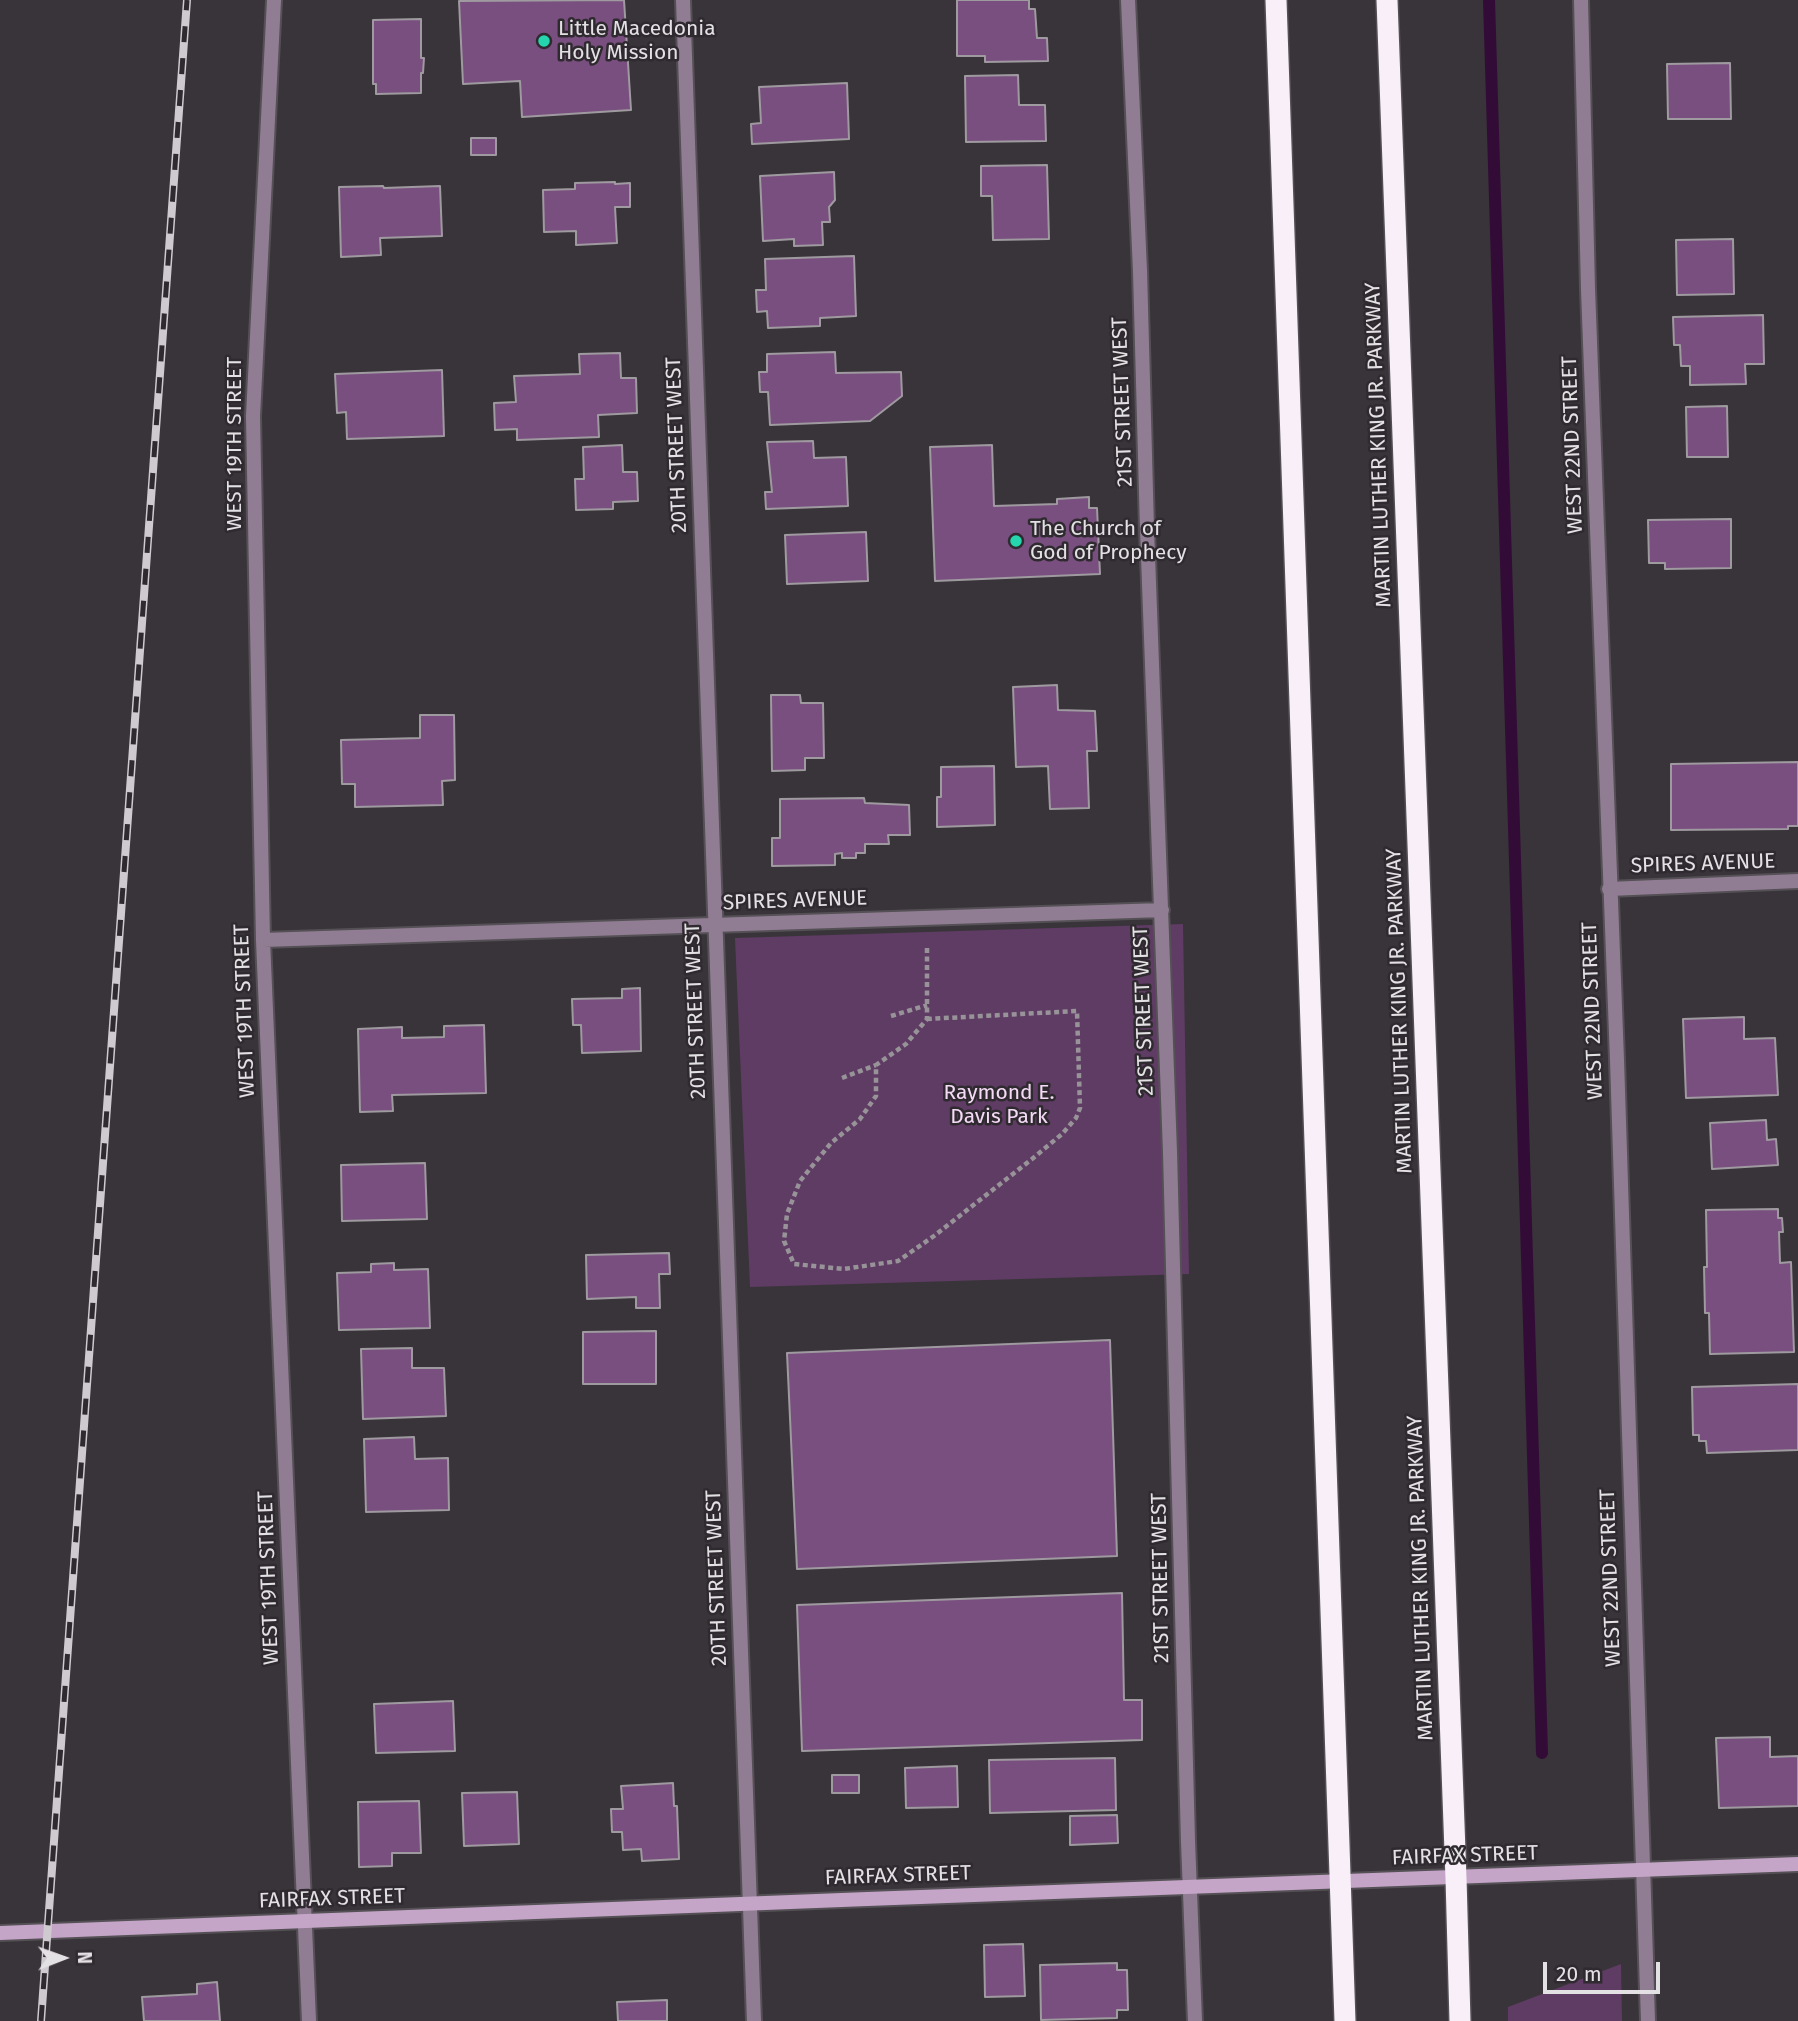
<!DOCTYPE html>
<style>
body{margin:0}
#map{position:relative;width:1798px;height:2021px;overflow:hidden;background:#393439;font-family:"Fira Sans",sans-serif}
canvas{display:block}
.north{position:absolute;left:28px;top:1923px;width:70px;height:70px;-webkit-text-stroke:5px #2f2a2f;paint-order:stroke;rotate:89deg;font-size:19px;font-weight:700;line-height:28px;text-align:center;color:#e4e1e5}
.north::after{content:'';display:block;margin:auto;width:24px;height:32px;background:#e4e1e5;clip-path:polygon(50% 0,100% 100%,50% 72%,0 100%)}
.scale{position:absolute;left:1543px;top:1962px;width:117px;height:32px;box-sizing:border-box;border:4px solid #e4e1e5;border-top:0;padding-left:9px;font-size:21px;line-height:24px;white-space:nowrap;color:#e4e1e5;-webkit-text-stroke:5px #2f2a2f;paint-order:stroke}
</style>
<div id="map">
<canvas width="1798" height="2021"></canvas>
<div class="north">N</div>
<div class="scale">20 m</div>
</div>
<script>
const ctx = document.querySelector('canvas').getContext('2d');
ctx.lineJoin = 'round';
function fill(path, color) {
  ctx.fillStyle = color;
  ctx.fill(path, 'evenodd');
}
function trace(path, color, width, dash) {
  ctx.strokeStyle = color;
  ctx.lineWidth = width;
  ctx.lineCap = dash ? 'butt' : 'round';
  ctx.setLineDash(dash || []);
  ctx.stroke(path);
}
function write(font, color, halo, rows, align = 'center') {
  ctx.font = font + ' "Fira Sans",sans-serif';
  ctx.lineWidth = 5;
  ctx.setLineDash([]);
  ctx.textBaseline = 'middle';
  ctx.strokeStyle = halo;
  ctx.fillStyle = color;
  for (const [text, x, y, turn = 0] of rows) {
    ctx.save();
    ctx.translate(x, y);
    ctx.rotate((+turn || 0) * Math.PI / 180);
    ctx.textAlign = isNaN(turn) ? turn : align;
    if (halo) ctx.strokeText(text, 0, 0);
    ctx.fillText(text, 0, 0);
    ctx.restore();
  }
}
fill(new Path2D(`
 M1183,924L1189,1274L750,1287L735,938Z
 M1621,1964L1622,2021H1508V2007Z`), '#5f3c64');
trace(new Path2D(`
 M1489,0L1542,1753`), '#320c37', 12);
const building = new Path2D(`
 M624,0L631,110L522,117L520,81L463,84L459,1Z
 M957,0H1029V9H1035L1037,38H1047L1048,61L985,62V56H957Z
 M421,19V58H424L423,73H421V93L376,94V84H373V20Z
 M1730,63L1731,119H1668L1667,64Z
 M1018,75L1019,105H1045L1046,141L966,142L965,76Z
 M847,83L849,139L752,144L751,124L761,123L759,87Z
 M471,138H496V155H471Z
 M1047,165L1049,239L993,240L992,196H981V166Z
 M834,172L835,200L829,207L830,222H822L823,245L794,246V239L763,241L760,176Z
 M615,182V184L630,183V207H615L617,243L576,245V231L544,232L543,190L575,189V183Z
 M383,186L384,188L440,186L442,236L380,238L381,255L341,257L339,187Z
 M1733,239L1734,294L1677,295L1676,240Z
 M854,256L856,316L820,318V326L768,328L767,311L757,312L756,290H766L765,259Z
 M1763,315L1764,364H1745L1746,384L1690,385V366H1681L1680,345H1674L1673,317Z
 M835,352L836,373L901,372L902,396L870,421L770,425L768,392H760L759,372H767V354Z
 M620,353L621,378H636L637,413L598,415L599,437L517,440V429L495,430L494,403L516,402L514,376L580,374L579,354Z
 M442,370L444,436L347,439L346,412L337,413L335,374Z
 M1727,406L1728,457H1687L1686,407Z
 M813,441L814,458L846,457L848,506L766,509L765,492H772L767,442Z
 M622,445L623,472H637L638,501L613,502V509L576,510L575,479H584L583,447Z
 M992,445L994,506L1057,504V499L1089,497V508H1097L1100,574L935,581L930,447Z
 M1731,519V568L1665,569V563H1649L1648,520Z
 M866,532L868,581L787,584L785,535Z
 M1057,685L1058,710L1095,711L1097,751H1087L1089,808L1050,809L1048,766L1016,767L1013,687Z
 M771,695H800L801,703H823L824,758H805V770L772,771Z
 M420,715H454L455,780L442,781L443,805L355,807V784H342L341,740L420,738Z
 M1798,762V826H1788V829L1671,830V764Z
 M994,766L995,825L937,827V797H941V767Z
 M864,798L865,803L909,805L910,835H888L889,844H865V853H856V858H842V853L835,854V865L772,866V838H780V799Z
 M640,988L641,1051L582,1053L581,1025H573L572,999L622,998V989Z
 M1744,1017V1039L1775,1038L1778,1095L1686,1098L1683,1019Z
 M484,1025L486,1093L392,1095L393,1111L360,1112L358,1029L402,1027V1038L444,1037V1026Z
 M1766,1120L1767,1140L1776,1139L1778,1165L1712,1169L1710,1123Z
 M425,1163L427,1219L342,1221L341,1165Z
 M1778,1209V1218H1782L1783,1232H1779L1780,1263L1791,1262L1794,1352L1710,1354L1709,1313H1705L1704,1267H1707L1706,1210Z
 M669,1253L670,1274H659L660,1308H636V1297L587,1299L586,1255Z
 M394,1263V1270L428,1269L430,1328L339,1330L337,1273L371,1272V1264Z
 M656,1331V1384H583V1332Z
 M1110,1340L1117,1556L797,1569L787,1353Z
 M412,1348V1368H444L446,1416L363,1419L361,1349Z
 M1798,1384V1450L1707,1453L1706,1441H1699V1435H1693L1692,1387Z
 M414,1437L415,1459L448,1458L449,1510L366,1512L364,1439Z
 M1122,1593L1124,1700H1142V1740L802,1751L797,1605Z
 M453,1701L455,1751L376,1753L374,1704Z
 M1770,1737V1757L1798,1756V1806L1719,1808L1716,1738Z
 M1115,1758L1116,1810L990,1813L989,1760Z
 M957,1766L958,1807L906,1808L905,1768Z
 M832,1775H859V1793H832Z
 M673,1783L674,1806H677L679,1859L642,1861L641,1849L623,1850L622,1832H612L611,1809H623L621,1786Z
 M517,1792L519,1844L464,1846L462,1793Z
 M419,1801L421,1853H392V1866L359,1867L358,1802Z
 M1117,1815L1118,1843L1070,1845V1816Z
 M1023,1944L1025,1996L985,1997L984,1945Z
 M1117,1963V1970H1127L1128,2010H1117V2018L1041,2020L1040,1965Z
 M217,1982L220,2021H144L142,1997L197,1994V1984Z
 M667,2000V2021H618L617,2002Z`);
fill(building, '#784f7e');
trace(building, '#9f99a0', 2);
const street = new Path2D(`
 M274,0L253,416L263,940L309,2021
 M683,0L754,2021
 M1128,0L1140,271L1147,529L1170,1152L1188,1841L1195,2021
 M1581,0L1588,289L1617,1060L1648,2021
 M1609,889L1798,881
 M263,940L1162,910`);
const secondary = new Path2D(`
 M0,1933C599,1908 1199,1887 1798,1864`);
const highway = new Path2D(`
 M1276,0L1345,2021
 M1387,0L1456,1878L1460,2021`);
trace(street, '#545055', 18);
trace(secondary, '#545055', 18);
trace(highway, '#545055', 24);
trace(new Path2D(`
 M927,948V1019L906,1044L876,1065V1096L860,1119L831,1143L800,1181L787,1214L784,1241L794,1264L844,1269L898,1261L934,1236L1032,1159L1062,1134L1076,1118L1080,1108L1077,1011L927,1019
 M891,1016L927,1005
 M842,1078L876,1065`), '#979398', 4.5, [5, 3.5]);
trace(street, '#917d93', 14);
trace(secondary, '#c4a5c7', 14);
trace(highway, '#f8eff9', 21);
const rail = new Path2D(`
 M41,2021L187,0`);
trace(rail, '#cecacf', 8);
trace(rail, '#2f2a2f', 5, [16]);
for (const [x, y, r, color] of [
 [544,41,7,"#24d5ae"],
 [1016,541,7,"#24d5ae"]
]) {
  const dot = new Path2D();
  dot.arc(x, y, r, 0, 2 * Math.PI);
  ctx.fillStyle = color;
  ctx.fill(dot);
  trace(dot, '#2f2a2f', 2.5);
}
write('21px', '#e4e1e5', '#2f2a2f', [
 ["Little Macedonia",558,29],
 ["Holy Mission",558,53],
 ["The Church of",1030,529],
 ["God of Prophecy",1030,553]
], 'left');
write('21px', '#e4e1e5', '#2f2a2f', [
 ["21ST STREET WEST",1123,402,-92],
 ["WEST 19TH STREET",235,444,-90],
 ["20TH STREET WEST",677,445,-92],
 ["MARTIN LUTHER KING JR. PARKWAY",1379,445,-92],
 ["WEST 22ND STREET",1573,445,-92],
 ["SPIRES AVENUE",1703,864,-2],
 ["SPIRES AVENUE",795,901,-2],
 ["WEST 19TH STREET",245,1011,-92],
 ["20TH STREET WEST",696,1011,-92],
 ["21ST STREET WEST",1144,1011,-92],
 ["MARTIN LUTHER KING JR. PARKWAY",1400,1011,-92],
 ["WEST 22ND STREET",1593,1011,-92],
 ["WEST 19TH STREET",269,1578,-92],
 ["20TH STREET WEST",717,1578,-92],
 ["21ST STREET WEST",1161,1578,-91],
 ["MARTIN LUTHER KING JR. PARKWAY",1421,1578,-92],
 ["WEST 22ND STREET",1611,1578,-92],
 ["FAIRFAX STREET",1465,1856,-2],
 ["FAIRFAX STREET",898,1876,-2],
 ["FAIRFAX STREET",332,1899,-2]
]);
write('21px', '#f4daf6', '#2f2a2f', [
 ["Raymond E.",999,1093],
 ["Davis Park",999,1117]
]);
</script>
